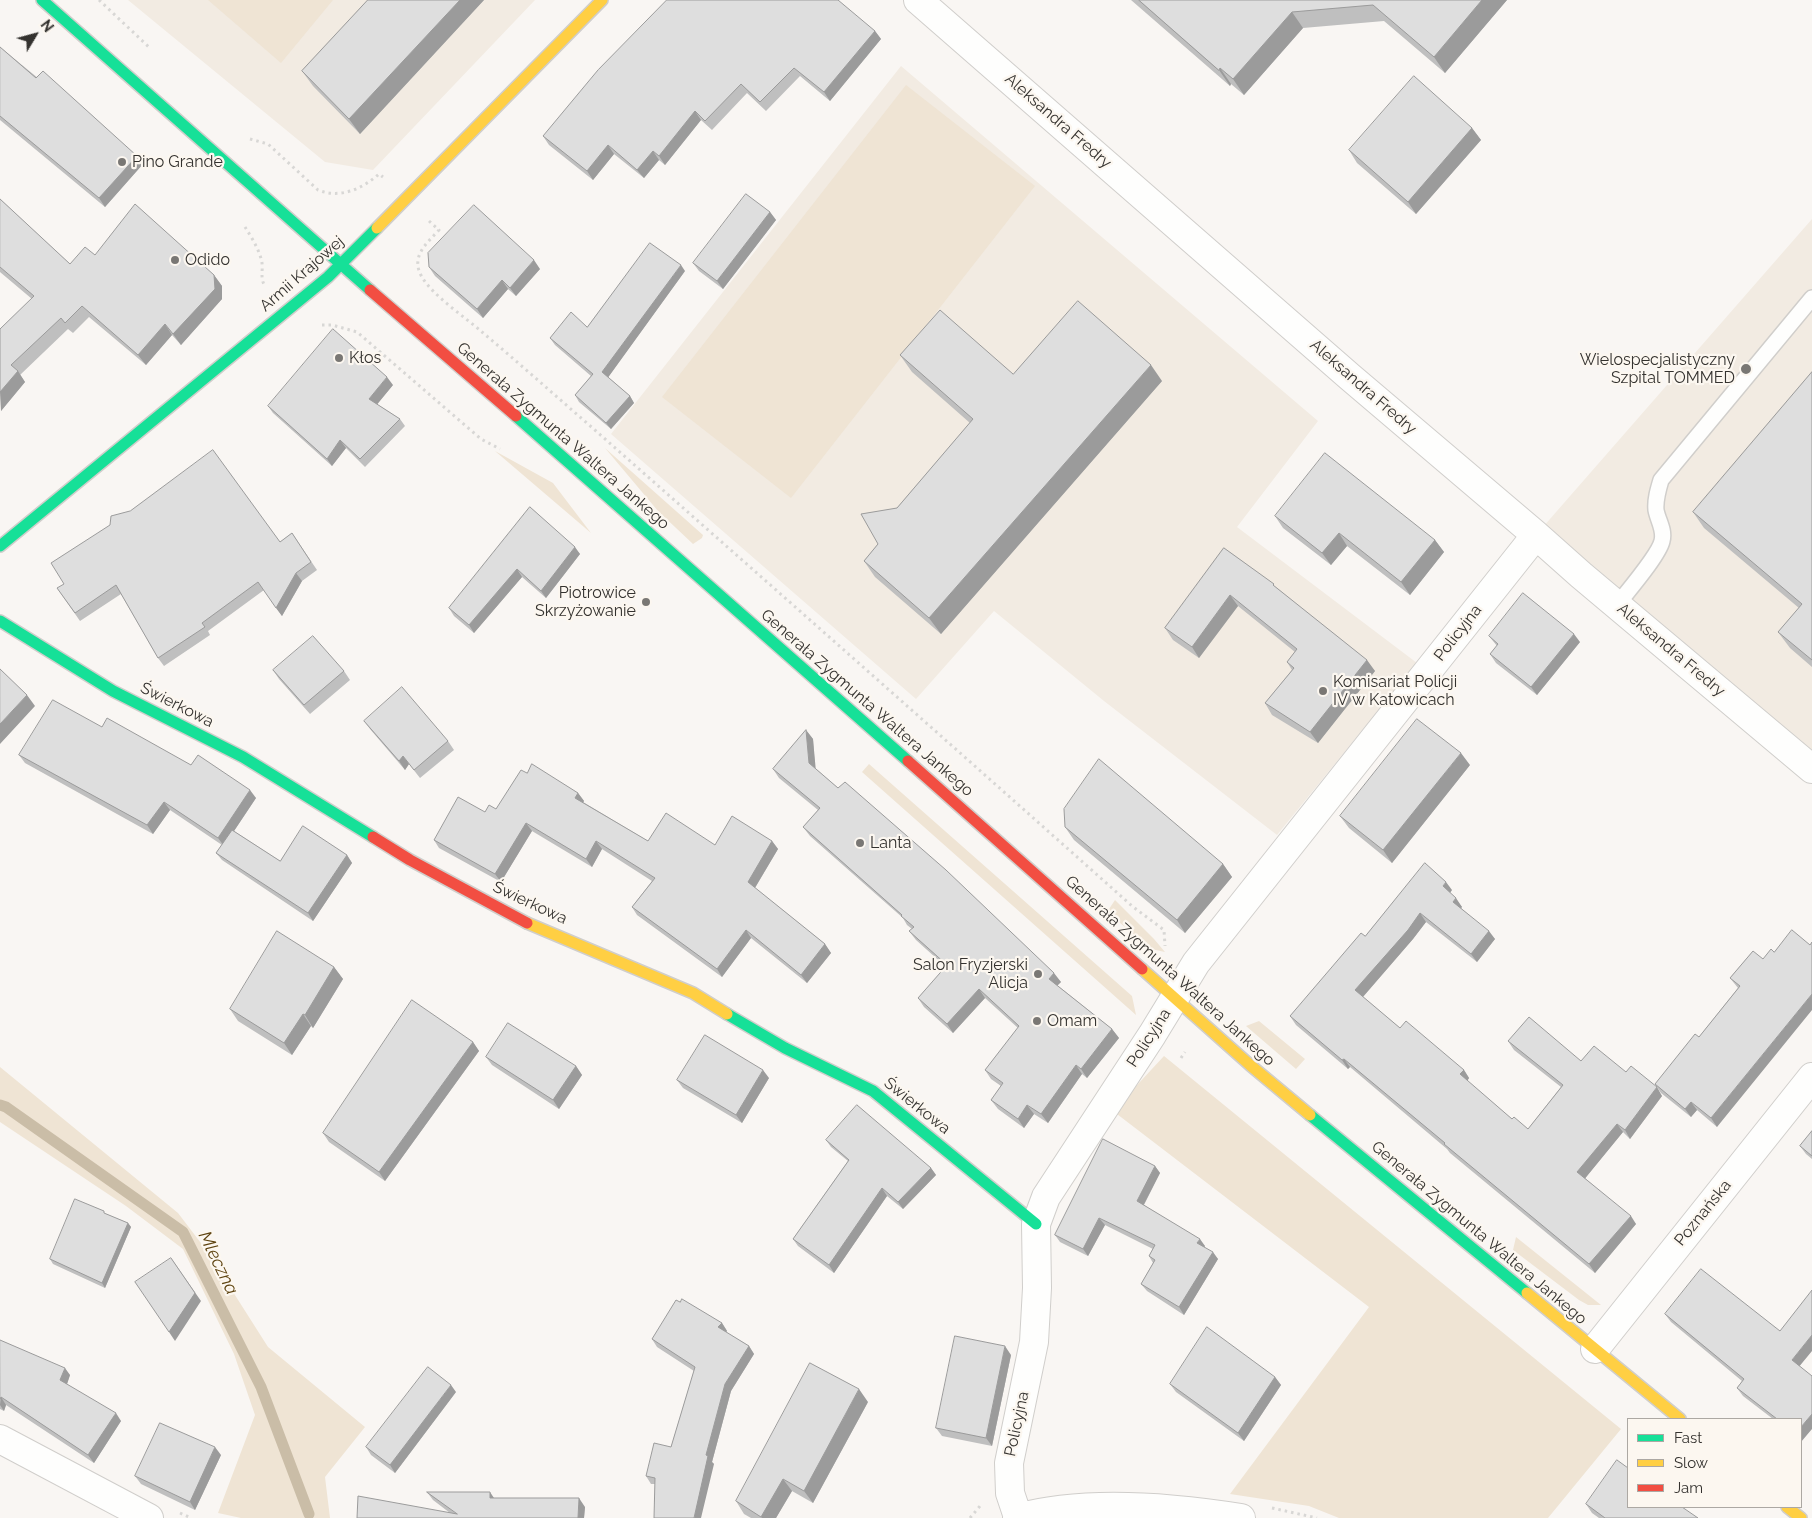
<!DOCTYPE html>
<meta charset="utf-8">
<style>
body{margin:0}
#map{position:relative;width:1812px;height:1518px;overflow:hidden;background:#f9f6f3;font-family:Raleway,sans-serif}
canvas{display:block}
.legend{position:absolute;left:1627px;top:1418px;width:175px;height:90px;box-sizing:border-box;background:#fcf7f0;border:1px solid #aca8a3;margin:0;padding:6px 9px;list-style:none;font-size:15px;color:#34322f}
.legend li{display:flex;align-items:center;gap:10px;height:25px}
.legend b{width:25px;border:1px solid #aca8a3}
.north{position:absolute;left:10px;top:10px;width:50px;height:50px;-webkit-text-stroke:4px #fcf7f0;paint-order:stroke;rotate:53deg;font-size:14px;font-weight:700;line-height:20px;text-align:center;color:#34322f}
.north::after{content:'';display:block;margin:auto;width:18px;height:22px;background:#34322f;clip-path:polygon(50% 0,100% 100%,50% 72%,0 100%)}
</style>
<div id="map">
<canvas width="1812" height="1518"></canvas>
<ul class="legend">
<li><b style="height:6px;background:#16e098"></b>Fast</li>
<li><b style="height:6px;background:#ffcf43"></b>Slow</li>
<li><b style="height:6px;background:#f24e42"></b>Jam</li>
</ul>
<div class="north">N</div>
</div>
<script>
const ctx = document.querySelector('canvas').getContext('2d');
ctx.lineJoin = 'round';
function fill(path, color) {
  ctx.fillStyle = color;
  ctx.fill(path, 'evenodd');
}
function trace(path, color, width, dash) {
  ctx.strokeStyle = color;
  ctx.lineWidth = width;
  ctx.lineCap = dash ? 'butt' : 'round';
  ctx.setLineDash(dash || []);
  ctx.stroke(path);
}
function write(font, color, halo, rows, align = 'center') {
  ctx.font = font + ' Raleway,sans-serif';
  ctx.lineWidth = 4.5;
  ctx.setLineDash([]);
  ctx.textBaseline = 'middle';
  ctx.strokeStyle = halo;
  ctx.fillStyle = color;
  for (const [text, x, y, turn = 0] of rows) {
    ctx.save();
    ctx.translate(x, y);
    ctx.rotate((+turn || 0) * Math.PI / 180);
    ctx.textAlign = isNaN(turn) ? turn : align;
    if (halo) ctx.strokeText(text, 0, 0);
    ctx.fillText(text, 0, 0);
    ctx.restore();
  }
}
fill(new Path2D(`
 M128,0H535L373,170L325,162Z
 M901,66L1318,421L1237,527L1417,663L1277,835L1104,701L994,611L916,699L611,434Z
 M1812,219V769L1536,535Z`), '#f2ebe2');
fill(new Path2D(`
 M208,0H333L281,63Z
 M906,85L1035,186L791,498L662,397Z
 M605,448L703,535L702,538L693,544L658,511Z
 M495,451L553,483L591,533Z
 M869,764L1132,996L1136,1015L862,772Z
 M1115,900L1154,939L1165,952L1151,949L1107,912Z
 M1259,1021L1305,1059L1296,1069L1246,1026Z
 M1164,1056L1621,1429L1548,1518H1339L1309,1506L1230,1494L1369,1307L1113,1111Z
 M0,1067L178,1213L207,1251L268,1347L365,1427L325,1477L330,1518H241L218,1513L255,1415L234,1354L183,1249L126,1206L0,1122Z
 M1516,1237L1601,1305H1588L1579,1300L1513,1250Z`), '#efe4d4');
trace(new Path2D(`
 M0,1105L6,1107L183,1232L261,1387L309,1514`), '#cabda7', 11);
const lane = new Path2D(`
 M1617,605C1627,592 1659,555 1662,541C1665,530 1658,521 1656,510C1655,500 1658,490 1661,480L1812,298`);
const street = new Path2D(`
 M918,0L1350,377L1536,535L1581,575L1812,769
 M1595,1349L1812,1077
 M0,1439L149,1518
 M1018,1517L1010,1493L1009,1463L1034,1342L1037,1288L1036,1224L1046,1197L1152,1035L1196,963L1536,535
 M1017,1518C1085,1499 1172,1507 1241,1518`);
const fast = new Path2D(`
 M42,0L370,290
 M516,416L908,761
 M0,546L328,277L377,228
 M0,621L113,691L243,757L373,837
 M727,1014L785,1048L873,1091L1036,1224
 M1310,1115L1527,1293`);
const slow = new Path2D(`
 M377,228L602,0
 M527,923L693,993L727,1014
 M1142,969L1250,1065L1310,1115
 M1527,1293L1680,1419
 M1787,1507L1801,1518`);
const jam = new Path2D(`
 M370,290L516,416
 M908,761L1142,969
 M373,837L410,860L527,923`);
trace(lane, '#d0cecb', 18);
trace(street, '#d0cecb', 30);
trace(fast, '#d0cecb', 14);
trace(slow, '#d0cecb', 14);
trace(jam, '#d0cecb', 14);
trace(new Path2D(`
 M99,0L151,49
 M250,139L268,144L318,190C340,199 362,189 379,174L383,177
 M429,221L439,230C426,244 410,257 422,277C433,296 465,317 482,332C520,364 558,398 596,431C775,589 954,747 1132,906L1164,930L1165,946
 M245,227C252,238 260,251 262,263C263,271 260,279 265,286
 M322,325H332L357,332L481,439L500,449
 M1181,1058L1185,1052
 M1272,1508L1317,1518
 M180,1513L191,1518
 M970,1518L980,1506`), '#d8d7d5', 3, [2.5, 4]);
trace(lane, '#fefefd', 15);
trace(street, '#fefefd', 28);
trace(fast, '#16e098', 11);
trace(slow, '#ffcf43', 11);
trace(jam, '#f24e42', 11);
fill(new Path2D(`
 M368,0H484L360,134L313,86L302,71Z
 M1131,0H1507L1445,73L1384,21L1303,28L1244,95L1231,84L1230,86Z
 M875,31L881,39L830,101L800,76L766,111L747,93L712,130L701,120L665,165L659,160L644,178L614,154L593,180L549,145L543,136Z
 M0,47L143,164L105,207L0,120Z
 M1472,128L1481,140L1416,214L1357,163L1349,150Z
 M0,199L70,264L95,255L214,275L222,286V299L181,345L172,335L146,365L89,317L73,333L68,329L20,375L25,382L1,411L0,329L32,299L0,272Z
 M770,212L776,220L723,289L699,271L693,263Z
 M429,267L540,269L516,296L508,289L483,318L435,276Z
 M685,271L608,377L630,396L634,403L611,429L579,402L575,395L591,376L555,345L550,338L587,327Z
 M900,355L1013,374L1162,381L941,634L875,577L864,561L878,544L897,508L970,423L912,372Z
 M1812,372V667L1790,648L1778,632L1799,608L1704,528L1693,512Z
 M393,385L377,404L400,419L405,426L365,467L346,448L332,466L273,413L268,406Z
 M530,507L580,554L546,598L522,577L474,633L454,616L449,608Z
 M1275,516L1435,540L1444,552L1410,595L1347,546L1331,565L1283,528Z
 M292,533L317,570L302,581L282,616L264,590L208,631L210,635L164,666L158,658L121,594L80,621L57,588L280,542Z
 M1224,548L1277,588L1375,671L1318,743L1272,715L1265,703L1292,670L1287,662L1295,652L1238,606L1199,658L1173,640L1165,628Z
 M1489,636L1580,642L1537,695L1496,663L1490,654L1497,646Z
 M273,670L344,671L350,680L310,714L279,679Z
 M364,721L448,741L454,750L420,778L409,764L405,770L370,729Z
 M102,727L191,765L256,798L234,831L280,861L347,855L352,863L313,921L222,860L216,853L222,845L170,810L153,834L25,763L19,755Z
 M806,730L813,739L815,768L1061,982L1057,985L1112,1029L1119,1038L1087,1078L1082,1074L1048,1123L1034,1114L1024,1128L998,1109L991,1100L1001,1086L991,1079L985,1070L1018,1028L985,998L953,1033L924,1007L918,998L946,967L916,940L909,931L912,929L907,925L903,918L810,836L803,827L818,810L779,778L773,769Z
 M1470,765L1392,863L1349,828L1340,816Z
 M527,773L578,793L584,801L583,802L648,841L715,845L772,841L778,849L755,888L825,944L831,953L807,983L751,938L722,977L637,915L632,907L652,881L602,849L592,867L532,831L501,882L439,848L434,840L485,812L496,809Z
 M1065,827L1223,864L1232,877L1185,933L1074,840Z
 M1452,890L1450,893L1462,907L1461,908L1495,939L1477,962L1426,922L1413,939L1363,997L1400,1028L1464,1070L1469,1078L1467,1081L1512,1119L1528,1129L1561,1087L1514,1050L1508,1041L1581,1061L1626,1072L1662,1096L1630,1139L1623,1132L1585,1178L1636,1224L1595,1273L1450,1153L1447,1149L1350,1067L1348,1069L1296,1025L1290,1016L1365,936Z
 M1753,951L1717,1127L1697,1110L1691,1117L1661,1093L1655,1084L1699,1037L1738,988L1730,978Z
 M334,967L343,979L313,1028L311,1026L292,1055L238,1021L230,1009Z
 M473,1042L479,1051L385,1181L329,1142L323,1133Z
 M486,1057L576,1066L582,1075L559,1109L492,1065Z
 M769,1078L742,1123L683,1088L677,1080Z
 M1812,1131V1159L1806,1154L1800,1146Z
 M826,1140L931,1168L936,1175L903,1209L887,1196L834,1273L798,1246L793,1239L848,1161L831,1147Z
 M1155,1166L1160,1173L1144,1205L1205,1246L1204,1247L1218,1259L1184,1315L1147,1291L1141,1284L1153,1263L1149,1256L1153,1249L1105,1225L1088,1256L1060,1242L1055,1235Z
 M106,1214L128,1223L131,1227L105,1288L53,1264L50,1259Z
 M680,1302L722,1323L727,1331L726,1332L749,1346L754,1354L731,1391L712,1462L714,1464L655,1484H651L646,1476L671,1447L694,1371L657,1347L652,1339Z
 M1665,1314L1800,1366L1801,1442V1419H1773L1743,1396L1737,1388L1742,1381L1671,1322Z
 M0,1340L70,1375L67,1384L121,1421L94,1463L6,1405L4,1411L0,1409Z
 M1011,1355L992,1446L942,1436L936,1428Z
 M1275,1377L1281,1385L1244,1441L1176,1392L1170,1384Z
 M456,1392L395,1473L371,1455L366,1447Z
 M868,1402L813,1503L792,1491L776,1518H751L744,1514L736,1501Z
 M221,1455L195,1510L141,1484L135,1476Z
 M427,1492L585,1507L584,1518H357L450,1513L433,1500Z
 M1586,1504L1698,1518H1599L1592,1513Z`), '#bfbfbf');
fill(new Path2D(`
 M460,0H484L360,134L349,119Z
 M1482,0H1507L1445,73L1434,57Z
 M1292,12L1303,28L1244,95L1233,79Z
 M875,31L881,39L830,101L824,92Z
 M1220,68L1231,84L1230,86L1219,70Z
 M695,111L701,120L665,165L659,156Z
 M1472,128L1481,140L1416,214L1408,202Z
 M608,145L614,154L593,180L587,171Z
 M653,151L659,160L644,178L637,170Z
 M137,156L143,164L105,207L99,198Z
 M770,212L776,220L723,289L717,281Z
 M534,260L540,269L516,296L510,288Z
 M681,265L685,271L607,379L602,372Z
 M214,275L222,286V299L181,345L173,334Z
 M502,280L508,289L483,318L477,309Z
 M165,324L172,335L146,365L138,355Z
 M1151,365L1162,381L941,634L929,618Z
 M18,371L25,382L1,411L0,392Z
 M387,377L393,385L375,407L369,399Z
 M630,396L634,403L611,429L606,423Z
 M340,440L346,448L332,466L327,459Z
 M1339,533L1347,546L1331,565L1322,553Z
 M1435,540L1444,552L1410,595L1401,582Z
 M575,547L580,554L546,598L541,591Z
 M517,569L522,577L474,633L469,625Z
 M296,573L302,581L282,616L276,608Z
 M1230,595L1238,606L1199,658L1192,647Z
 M1574,634L1580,642L1537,695L1531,687Z
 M1367,660L1375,671L1318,743L1310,732Z
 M27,695L35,706L0,744V724Z
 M806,730L813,739L816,772L809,763Z
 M1461,753L1470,765L1392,863L1383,850Z
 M403,756L409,764L405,770L399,761Z
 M250,790L256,798L224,846L218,838Z
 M578,793L584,801L581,806L575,798Z
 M164,802L170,810L153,834L147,825Z
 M526,823L532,831L501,882L495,874Z
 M596,841L602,849L592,867L586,859Z
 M772,841L778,849L753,891L748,882Z
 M347,855L352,863L313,921L308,913Z
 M1223,864L1232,877L1185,933L1177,920Z
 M1446,882L1452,890L1449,894L1443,886Z
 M1456,898L1462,907L1459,910L1453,902Z
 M1420,913L1426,922L1413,939L1361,999L1355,990Z
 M746,930L751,938L722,977L717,969Z
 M1489,931L1495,939L1477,962L1471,954Z
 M825,944L831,953L807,983L801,975Z
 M334,967L343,979L313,1028L305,1015Z
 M1054,973L1061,982L1055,988L1049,979Z
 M979,989L985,998L953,1033L947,1024Z
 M1812,994V1010L1717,1127L1711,1118Z
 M303,1014L311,1026L292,1055L284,1043Z
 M1112,1029L1119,1038L1087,1078L1081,1069Z
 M473,1042L479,1051L385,1181L379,1172Z
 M1344,1059L1350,1067L1348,1069L1342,1060Z
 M1076,1065L1082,1074L1048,1123L1041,1114Z
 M576,1066L582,1075L559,1109L553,1100Z
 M763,1070L769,1078L742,1123L736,1115Z
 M1464,1070L1469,1078L1466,1083L1460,1074Z
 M1657,1087L1662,1096L1630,1139L1625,1130Z
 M1691,1102L1697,1110L1691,1117L1685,1109Z
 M1027,1105L1034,1114L1024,1128L1018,1119Z
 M1617,1124L1623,1132L1583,1181L1577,1172Z
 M1155,1166L1160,1173L1142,1208L1137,1201Z
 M931,1168L936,1175L903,1209L898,1202Z
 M882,1188L887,1196L834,1273L829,1265Z
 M1631,1216L1636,1224L1595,1273L1589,1264Z
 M1099,1218L1105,1225L1088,1256L1083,1249Z
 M128,1223L131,1227L105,1288L102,1283Z
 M1200,1239L1205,1246L1203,1250L1197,1243Z
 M1213,1252L1218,1259L1184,1315L1179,1307Z
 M171,1258L201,1301L175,1341L169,1332Z
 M722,1323L727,1331L724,1335L718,1327Z
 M1812,1335V1351L1798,1368L1792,1360Z
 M749,1346L754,1354L731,1391L712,1462L714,1464L701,1518H694L706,1455L725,1384Z
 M1005,1346L1011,1355L992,1446L986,1438Z
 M65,1368L70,1375L66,1387L60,1380Z
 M1275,1377L1281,1385L1244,1441L1238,1433Z
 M451,1385L456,1392L395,1473L390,1465Z
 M859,1389L868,1402L813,1503L804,1491Z
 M1,1397L6,1405L4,1411L0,1405Z
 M116,1413L121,1421L94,1463L88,1455Z
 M1812,1414V1429L1801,1442V1427Z
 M215,1447L221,1455L195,1510L190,1502Z
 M783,1479L792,1491L776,1518H762L761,1517Z
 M490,1492L496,1501L490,1498Z
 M579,1498L585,1507L584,1518H578Z`), '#9b9b9b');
const building = new Path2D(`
 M368,0H460L349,119L302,71Z
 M667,0H838L875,31L824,92L794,68L760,102L741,84L705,121L695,111L659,156L653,151L637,170L608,145L587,171L543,136L598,70Z
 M1139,0H1482L1434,57L1373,5L1292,12L1233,79L1220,68L1219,70Z
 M0,47L36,78L43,71L137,156L99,198L0,116Z
 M1414,76L1472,128L1408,202L1349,150Z
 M746,194L770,212L717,281L693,263Z
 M0,199L70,264L85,247L95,255L135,204L214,275L215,289L173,334L165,324L138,355L82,306L65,323L61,318L11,365L18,371L0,392V329L34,296L0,267Z
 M474,205L534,260L510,288L502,280L477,309L429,267L428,253Z
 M650,243L681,265L602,372L630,396L606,423L575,395L593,374L550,338L571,312L587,327Z
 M1078,301L1151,365L929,618L864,561L878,544L861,514L897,508L973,419L900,355L940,310L1013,374Z
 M333,329L387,377L369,399L400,419L360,459L340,440L327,459L268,406Z
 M1812,372V660L1778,632L1802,604L1693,512Z
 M213,450L280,542L292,533L311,562L296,573L276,608L258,582L202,623L205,627L158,658L116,585L75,613L57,588L64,584L51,563L110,525L111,516L130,511Z
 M1325,453L1435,540L1401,582L1339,533L1322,553L1275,516Z
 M530,507L575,547L541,591L517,569L469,625L449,608Z
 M1224,548L1274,584L1273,585L1367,660L1310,732L1265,703L1294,668L1287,662L1297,649L1230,595L1192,647L1165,628Z
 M1523,593L1574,634L1531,687L1490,654L1498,644L1489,636Z
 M313,636L344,671L304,705L273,670Z
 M0,669L27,695L0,724Z
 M402,687L448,741L414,770L403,756L399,761L364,721Z
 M53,700L102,727L107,718L191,765L198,755L250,790L218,838L164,802L147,825L19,755Z
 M1417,719L1461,753L1383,850L1340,816Z
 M806,730L809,763L838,788L845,782L946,870L1054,973L1049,979L1112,1029L1081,1069L1076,1065L1041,1114L1027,1105L1018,1119L991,1100L1003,1083L985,1070L1019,1026L979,989L947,1024L918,998L947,965L909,931L914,927L901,916L902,915L803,827L820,808L773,769Z
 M1099,759L1223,864L1177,920L1065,827L1064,809Z
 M532,764L578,793L575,798L648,841L666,813L715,845L732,816L772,841L748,882L825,944L801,975L746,930L717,969L632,907L655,878L596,841L586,859L526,823L495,874L434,840L458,797L485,812L489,805L496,809L521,770L527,773Z
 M303,826L347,855L308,913L216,853L232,830L280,861Z
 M1425,863L1446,882L1443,886L1456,898L1453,902L1489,931L1471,954L1420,913L1408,930L1355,990L1400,1028L1406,1021L1464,1070L1460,1074L1512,1119L1514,1117L1528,1129L1563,1085L1508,1041L1529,1017L1581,1061L1594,1046L1626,1072L1631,1066L1657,1087L1625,1130L1617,1124L1577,1172L1631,1216L1589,1264L1444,1144L1445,1143L1344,1059L1342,1060L1290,1016L1361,933L1365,936Z
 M1792,930L1810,945L1812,942V994L1711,1118L1691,1102L1685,1109L1655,1084L1695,1034L1699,1037L1740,986L1730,978L1753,951L1763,959L1771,949L1774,952Z
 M277,931L334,967L305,1015L303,1014L284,1043L230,1009Z
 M412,1000L473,1042L379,1172L323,1133Z
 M508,1023L576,1066L553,1100L486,1057Z
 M705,1035L763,1070L736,1115L677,1080Z
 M857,1105L931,1168L898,1202L882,1188L829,1265L793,1239L849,1160L826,1140Z
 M1812,1131V1156L1800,1146Z
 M1103,1139L1155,1166L1137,1201L1200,1239L1197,1243L1213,1252L1179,1307L1141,1284L1155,1260L1149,1256L1155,1245L1099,1218L1083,1249L1055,1235Z
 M75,1199L104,1211V1213L128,1223L102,1283L50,1259Z
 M171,1258L195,1293L169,1332L135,1282Z
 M1701,1269L1780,1331L1812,1290V1335L1792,1360L1812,1376V1414L1801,1427V1419H1777L1737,1388L1744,1379L1665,1314Z
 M682,1299L722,1323L718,1327L749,1346L725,1384L706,1455L708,1456L694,1518H654L655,1478L646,1476L654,1443L671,1447L695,1367L652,1339L676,1300L680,1302Z
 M1207,1327L1275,1377L1238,1433L1170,1384Z
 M955,1336L1005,1346L986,1438L936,1428Z
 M0,1340L65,1368L60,1380L116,1413L88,1455L1,1397L0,1399Z
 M810,1363L859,1389L804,1491L783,1479L761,1517L736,1501Z
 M428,1367L451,1385L390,1465L366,1447Z
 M160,1423L215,1447L190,1502L135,1476Z
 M1617,1460L1628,1468V1507H1682L1698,1518H1605L1586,1504Z
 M427,1492H490V1498H579L578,1518H357L358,1496L457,1514Z`);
fill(building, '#dedede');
trace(building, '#9b9b9b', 1);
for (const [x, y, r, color] of [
 [122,162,5,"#797774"],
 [175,260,5,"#797774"],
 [339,358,5,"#797774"],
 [1746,369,6,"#797774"],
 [646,602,5,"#797774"],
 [1323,691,5,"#797774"],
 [860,843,5,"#797774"],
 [1038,974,5,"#797774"],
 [1037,1021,5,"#797774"]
]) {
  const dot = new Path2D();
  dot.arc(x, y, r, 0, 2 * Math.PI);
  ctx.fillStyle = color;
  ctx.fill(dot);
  trace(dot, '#fcf7f0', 2);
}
write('16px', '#34322f', '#fcf7f0', [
 ["Aleksandra Fredry",1058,121,41],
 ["Armii Krajowej",302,274,-41],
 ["Aleksandra Fredry",1363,387,41],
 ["Generała Zygmunta Waltera Jankego",563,436,41],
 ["Policyjna",1458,633,-52],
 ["Aleksandra Fredry",1671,650,40],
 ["Generała Zygmunta Waltera Jankego",867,703,41],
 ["Świerkowa",177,705,27],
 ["Świerkowa",530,903,25],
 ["Generała Zygmunta Waltera Jankego",1170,971,42],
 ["Policyjna",1149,1038,-57],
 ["Świerkowa",917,1106,39],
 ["Poznańska",1703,1213,-51],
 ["Generała Zygmunta Waltera Jankego",1479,1233,40],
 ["Policyjna",1017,1424,-78]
]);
write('16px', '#34322f', '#fcf7f0', [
 ["Pino Grande",132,162],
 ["Odido",185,260],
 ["Kłos",349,358],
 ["Wielospecjalistyczny",1735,360,"right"],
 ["Szpital TOMMED",1735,378,"right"],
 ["Piotrowice",636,593,"right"],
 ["Skrzyżowanie",636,611,"right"],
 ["Komisariat Policji",1333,682],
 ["IV w Katowicach",1333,700],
 ["Lanta",870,843],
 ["Salon Fryzjerski",1028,965,"right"],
 ["Alicja",1028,983,"right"],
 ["Omam",1047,1021]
], 'left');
write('italic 18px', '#5e4310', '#fcf7f0', [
 ["Mleczna",218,1263,64]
]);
</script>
